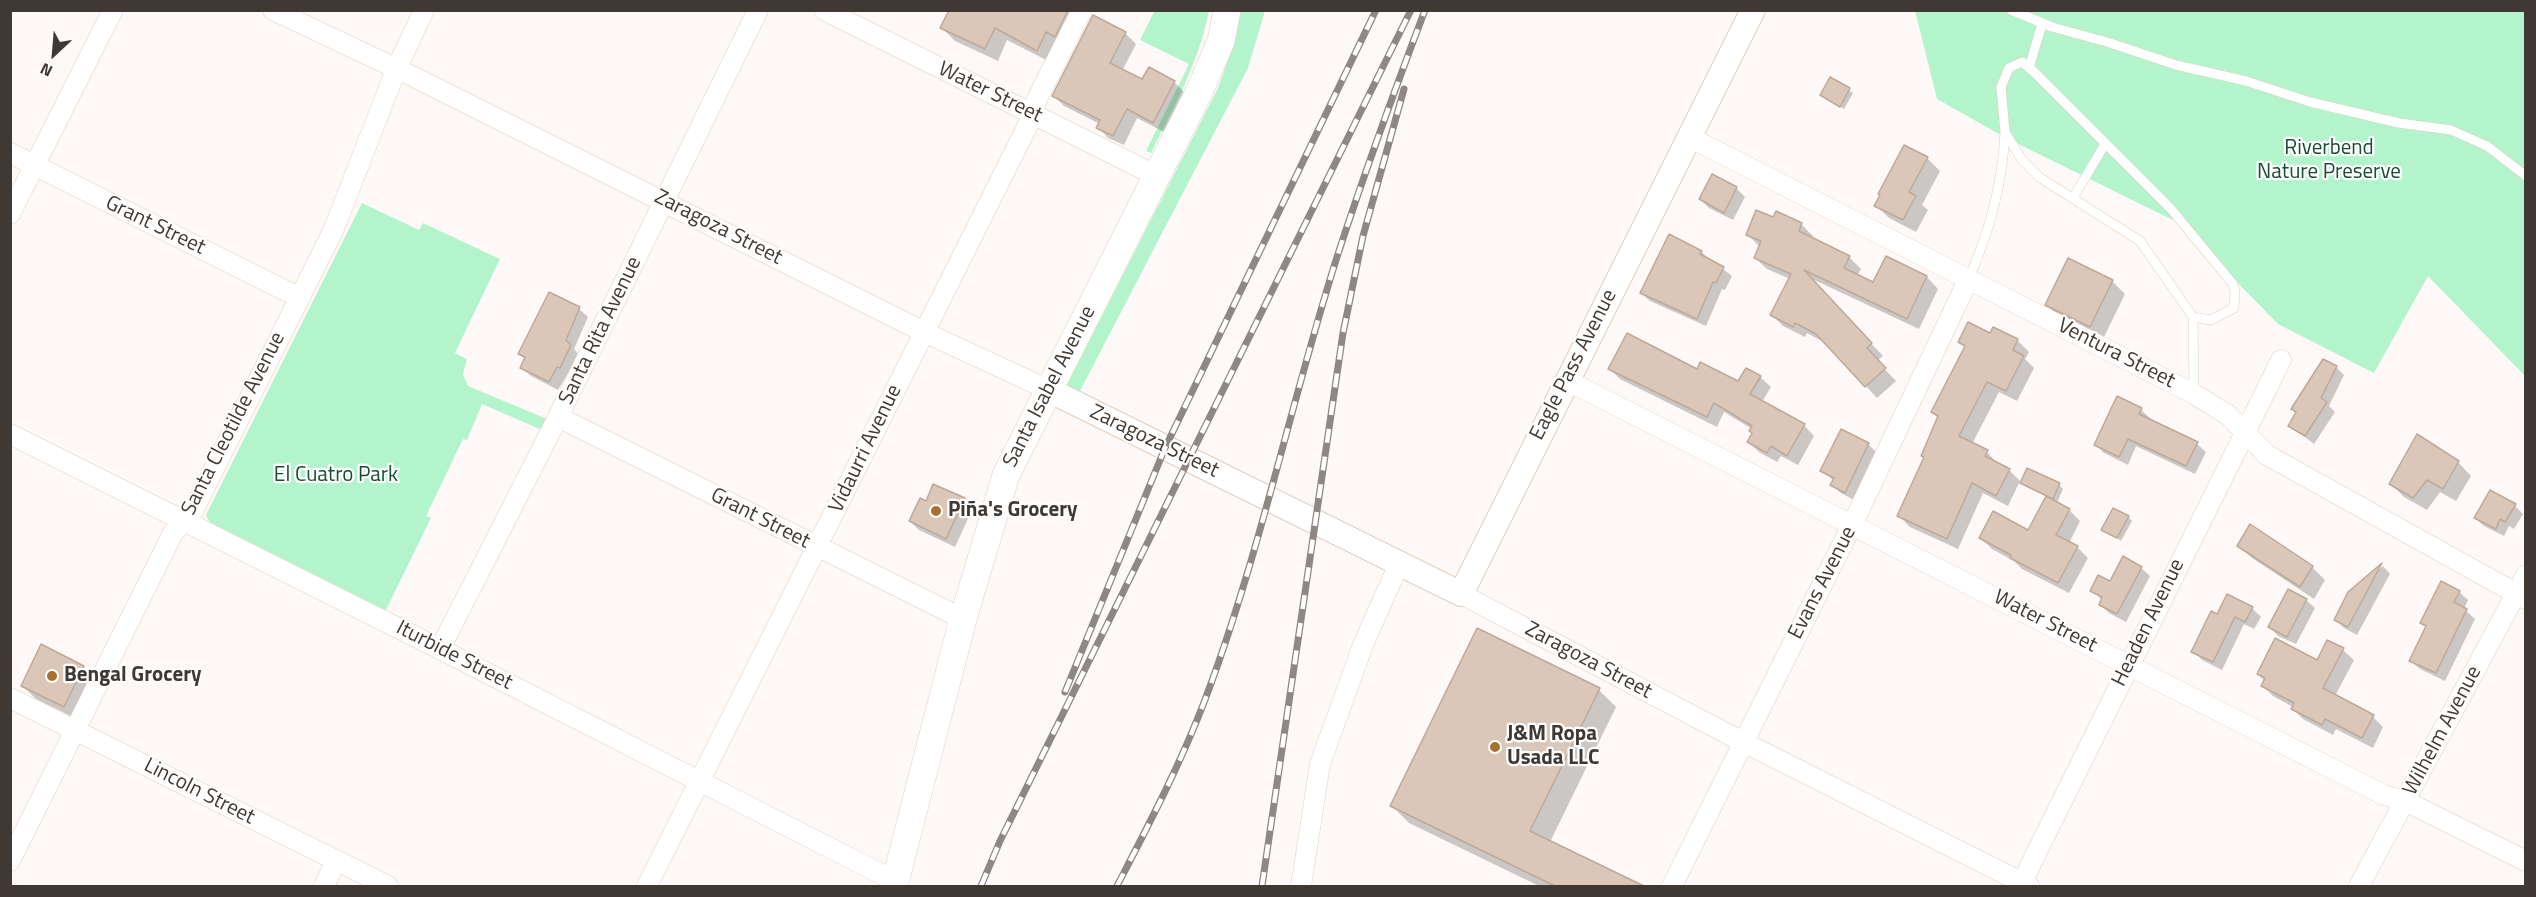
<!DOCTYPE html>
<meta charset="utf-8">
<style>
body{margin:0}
#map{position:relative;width:2536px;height:897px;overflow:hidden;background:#fef9f6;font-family:"Titillium Web",sans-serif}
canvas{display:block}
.frame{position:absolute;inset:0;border:12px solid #403832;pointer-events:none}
.north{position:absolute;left:24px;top:24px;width:60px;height:60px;-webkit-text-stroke:4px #fff;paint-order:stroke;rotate:206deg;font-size:16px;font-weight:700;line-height:24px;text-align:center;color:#403832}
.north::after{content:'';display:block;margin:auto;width:21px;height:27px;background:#403832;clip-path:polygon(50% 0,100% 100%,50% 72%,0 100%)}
</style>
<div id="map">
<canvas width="2536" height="897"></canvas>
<div class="frame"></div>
<div class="north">N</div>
</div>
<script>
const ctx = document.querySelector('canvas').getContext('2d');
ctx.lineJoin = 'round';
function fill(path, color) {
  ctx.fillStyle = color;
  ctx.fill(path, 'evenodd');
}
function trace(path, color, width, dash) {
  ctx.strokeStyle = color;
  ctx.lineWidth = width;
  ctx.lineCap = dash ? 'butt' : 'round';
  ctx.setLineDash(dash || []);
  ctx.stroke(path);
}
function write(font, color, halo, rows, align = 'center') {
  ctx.font = font + ' "Titillium Web",sans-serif';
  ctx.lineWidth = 4.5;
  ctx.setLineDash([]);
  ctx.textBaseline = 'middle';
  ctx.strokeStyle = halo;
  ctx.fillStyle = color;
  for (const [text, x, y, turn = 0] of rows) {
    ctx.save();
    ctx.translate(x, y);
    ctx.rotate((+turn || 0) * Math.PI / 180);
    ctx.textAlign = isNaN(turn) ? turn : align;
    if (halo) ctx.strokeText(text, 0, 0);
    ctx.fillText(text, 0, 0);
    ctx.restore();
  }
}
fill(new Path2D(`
 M1155,10L1209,11C1199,62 1174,107 1151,153L1146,151L1189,64L1140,40Z
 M1241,11H1265L1248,68L1080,391L1067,385L1218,88L1235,40Z
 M1915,11H2525V376L2428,276L2374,373L2278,324L2179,223L2006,138L1937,99Z
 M362,203L419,230L423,223L500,259L455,353L467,359L463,374L468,386L547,419L542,430L482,404L467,440L463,439L426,516L431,518L385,612L210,523L206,515Z`), '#b4f4cc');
fill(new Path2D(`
 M979,10H1075L1050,62L1007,40L998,61L955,41L942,28Z
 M1093,17L1125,33L1136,44L1122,71L1143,81L1174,82L1184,92L1164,132L1137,118L1124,145L1108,138L1098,127L1100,124L1064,106L1054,96Z
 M1831,79L1853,93L1844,109L1821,95Z
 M1927,158L1940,171L1922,205L1928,210L1916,232L1889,218L1876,205Z
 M1713,176L1737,189L1745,197L1733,220L1709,208L1700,199Z
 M1774,219L1801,224L1813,236L1811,239L1849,257L1861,269L1857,276L1874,284L1886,258L1927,277L1938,289L1919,329L1810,278L1883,356L1877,361L1896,381L1877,398L1827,344L1807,333L1805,337L1783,326L1772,315L1790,279L1767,269L1755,258L1760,247L1747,234Z
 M1701,252L1732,276L1725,290L1722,289L1706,326L1650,301L1641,293Z
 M2112,281L2125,294L2103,339L2060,318L2047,305Z
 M579,309L588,317L574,349L579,355L558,390L531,376L522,368L526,360L520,354Z
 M1994,329L2018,341L2029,352L2025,359L2034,368L2017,401L1999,392L1972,444L1987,452L1998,464L2009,470L2020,481L2008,506L1983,493L1958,549L1910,527L1899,516L1925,457L1939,419L1932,412L1966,347L1960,342L1991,335Z
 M2336,367L2344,375L2329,406L2335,412L2314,444L2289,425Z
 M1610,369L1697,371L1739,383L1760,377L1771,387L1762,402L1804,425L1814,436L1798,465L1781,456L1777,462L1759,452L1749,442L1754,434L1752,429L1724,412L1717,427L1620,379Z
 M2141,410L2150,418L2149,421L2197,444L2206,452L2195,474L2136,446L2128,465L2104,453L2096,445Z
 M1842,431L1869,445L1877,453L1854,500L1841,493L1832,485L1834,481L1822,471Z
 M2458,462L2471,476L2456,501L2440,492L2427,510L2404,497L2391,484Z
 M2028,470L2059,485L2063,489L2057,503L2069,510L2080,521L2069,543L2077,547L2088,558L2069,593L2022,569L2014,561L1992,549L1981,538L2028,532L2047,497L2022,483Z
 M934,486L964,500L973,508L955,547L919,530L910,521L926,503Z
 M2515,506L2523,514L2514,529L2509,526L2504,536L2484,526L2475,518Z
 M2128,517L2132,521L2121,541L2103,529Z
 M2238,545L2312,567L2325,580L2314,599L2252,558Z
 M2383,566L2390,574L2357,635L2344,628L2335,619L2349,593Z
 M2141,568L2150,576L2126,622L2109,613L2101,605L2102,600L2092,590Z
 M2459,592L2468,600L2464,609L2475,619L2445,681L2420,669L2411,661L2427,627L2422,623Z
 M2306,600L2315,608L2296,644L2278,636L2270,627Z
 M2252,608L2261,617L2254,629L2244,624L2222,670L2202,660L2193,651L2218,616Z
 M2343,650L2354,660L2335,696L2373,717L2383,727L2373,748L2336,729L2333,735L2303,719L2292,708L2293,707L2273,696L2263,686L2265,681L2258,674L2317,662Z
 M83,667L96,680L77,719L36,699L23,686Z
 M1599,690L1616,707L1550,842L1641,886H1539L1409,823L1392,806Z`), '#0003');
const building = new Path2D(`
 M949,10H1068L1055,37L1046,32L1037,51L995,28L985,49L940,28Z
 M1093,15L1126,32L1110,63L1142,79L1149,67L1175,81L1153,123L1127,109L1113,136L1096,128L1100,120L1052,96Z
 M1830,77L1850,88L1840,107L1820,95Z
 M1904,145L1928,157L1909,192L1916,196L1903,220L1874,206L1880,195L1878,194Z
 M1712,174L1737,187L1724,213L1699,199Z
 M1756,210L1773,217L1776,211L1802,223L1799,231L1850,256L1844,268L1873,282L1886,256L1927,276L1907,319L1804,270L1872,343L1867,348L1886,368L1865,387L1816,334L1795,323L1793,327L1770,315L1791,274L1754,258L1761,241L1746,235Z
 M1669,234L1702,251L1700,254L1724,267L1716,283L1713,282L1697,319L1640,293Z
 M2068,258L2113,280L2090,327L2045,305Z
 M549,292L580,307L566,340L571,345L560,368L557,367L549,382L520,368L525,357L518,354Z
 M1968,322L1990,333L1993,327L2018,339L2013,350L2024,356L2006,391L1987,382L1959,436L1988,450L1985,456L2010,469L1996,496L1972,483L1947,539L1897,516L1924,457L1921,456L1938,416L1931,412L1965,346L1958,342Z
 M1627,333L1697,369L1700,362L1738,381L1746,368L1761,376L1750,394L1805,424L1787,456L1771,446L1767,453L1747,442L1752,433L1749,431L1752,426L1714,403L1707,417L1608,369Z
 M2323,359L2337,366L2321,398L2327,402L2305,436L2288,426L2296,412L2291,409Z
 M2117,396L2142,408L2139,414L2198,442L2186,466L2128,439L2119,457L2094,445Z
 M1841,429L1869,443L1845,493L1830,485L1834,478L1820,471Z
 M2417,434L2459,461L2443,489L2427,480L2413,498L2389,484Z
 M2027,468L2060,483L2053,499L2020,483Z
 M933,484L965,498L946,539L909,521L920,498L926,501Z
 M2490,490L2516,504L2505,522L2500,519L2496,529L2474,518Z
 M2046,496L2070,509L2056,535L2078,546L2058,583L2010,558L2011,555L1979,538L1993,511L2028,530Z
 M2113,508L2129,516L2117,538L2101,530Z
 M2250,524L2313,566L2300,587L2237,546Z
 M2123,556L2142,567L2117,614L2099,605L2102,597L2090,591L2098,575L2110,581Z
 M2382,563L2348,627L2334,620L2348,592Z
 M2441,581L2460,591L2454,602L2467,609L2436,673L2409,661L2426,626L2420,623Z
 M2288,589L2307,599L2287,637L2268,627Z
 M2227,594L2253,607L2245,622L2235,617L2213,662L2191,652L2211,611L2217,614Z
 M1477,628L1600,688L1530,831L1644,886H1555L1390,806Z
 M2275,638L2317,660L2327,640L2344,648L2323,688L2374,715L2362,738L2325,719L2322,725L2291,709L2294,703L2261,686L2265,678L2257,674Z
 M41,644L84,666L64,707L21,686Z`);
fill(building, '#dbc7b8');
trace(building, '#bda99a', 1.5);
const service = new Path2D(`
 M2011,10L2052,27L2107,42L2176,65L2246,81L2310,102L2399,123L2451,130L2487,146L2526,176
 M2029,68L2042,24
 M2073,198L2105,144
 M1969,278C1990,230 2002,186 2005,133
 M2193,317L2211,320L2234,308L2235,292L2233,284L2171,209L2033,71L2022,62L2009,68L2001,87L2005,132L2022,160L2039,177L2140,241L2193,317L2194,394`);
const minor = new Path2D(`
 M273,10L410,75L924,332L1049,390
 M824,10L1157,176
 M1689,137L2194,394L2228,415L2267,455L2526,599
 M10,153L300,298
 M10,214L113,10
 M1566,380L2384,795L2405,801L2526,861
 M558,417L963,619
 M10,434L440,649L895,881
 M1461,594L1743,742L2029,886
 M440,649L558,417L758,10
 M10,698L388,886
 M10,861L173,533L193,511L333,231L396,70L424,10
 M324,886L336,861
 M647,886L1033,115L1036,101L1082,10
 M1301,886L1320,764L1363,645L1399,564
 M1672,886L1852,525L1969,278
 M2020,886L2281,360
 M2359,886L2526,575`);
const tertiary = new Path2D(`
 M1049,390L1461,594L1753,10`);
const secondary = new Path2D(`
 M894,886L963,619L1006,475L1199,92L1221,41L1227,10`);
trace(service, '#e2cebe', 10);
trace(minor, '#e2cebe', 21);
trace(tertiary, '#e2cebe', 26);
trace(secondary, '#e2cebe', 28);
trace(service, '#fff', 9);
trace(minor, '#fff', 20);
trace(tertiary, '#fff', 24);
trace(secondary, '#fff', 27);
const rail = new Path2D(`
 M1065,692L1165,448L1376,10
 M981,886L1000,841L1411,10
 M1117,886C1148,826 1179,767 1203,705C1259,559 1290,405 1337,257C1364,174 1394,92 1425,10
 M1262,886L1343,333L1363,236L1404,89`);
trace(rail, '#8e8783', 7);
trace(rail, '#fff', 4.5, [14]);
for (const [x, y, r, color] of [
 [936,511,6,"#aa702f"],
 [52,676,6,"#aa702f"],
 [1495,747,6,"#aa702f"]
]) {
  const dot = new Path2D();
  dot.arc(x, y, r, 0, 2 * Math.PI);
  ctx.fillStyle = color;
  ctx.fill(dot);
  trace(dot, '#fff', 2);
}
write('21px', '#403832', '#fff', [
 ["Water Street",990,93,26],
 ["Grant Street",155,226,26],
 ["Zaragoza Street",718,228,27],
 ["Santa Rita Avenue",601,331,-64],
 ["Ventura Street",2116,354,27],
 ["Eagle Pass Avenue",1574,365,-63],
 ["Santa Isabel Avenue",1050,387,-63],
 ["Santa Cleotilde Avenue",234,424,-63],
 ["Zaragoza Street",1154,442,26],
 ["Vidaurri Avenue",866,449,-64],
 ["Grant Street",760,519,27],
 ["Evans Avenue",1823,583,-63],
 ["Water Street",2045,622,27],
 ["Headen Avenue",2149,623,-64],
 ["Iturbide Street",454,656,27],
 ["Zaragoza Street",1588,661,28],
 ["Wilhelm Avenue",2443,731,-62],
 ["Lincoln Street",199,792,27]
]);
write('21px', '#174d31', '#fff', [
 ["Riverbend",2329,149],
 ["Nature Preserve",2329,173],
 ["El Cuatro Park",336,476]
]);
write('bold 21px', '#403832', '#fff', [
 ["Piña's Grocery",948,511],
 ["Bengal Grocery",64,676],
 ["J&M Ropa",1507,735],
 ["Usada LLC",1507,759]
], 'left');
</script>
